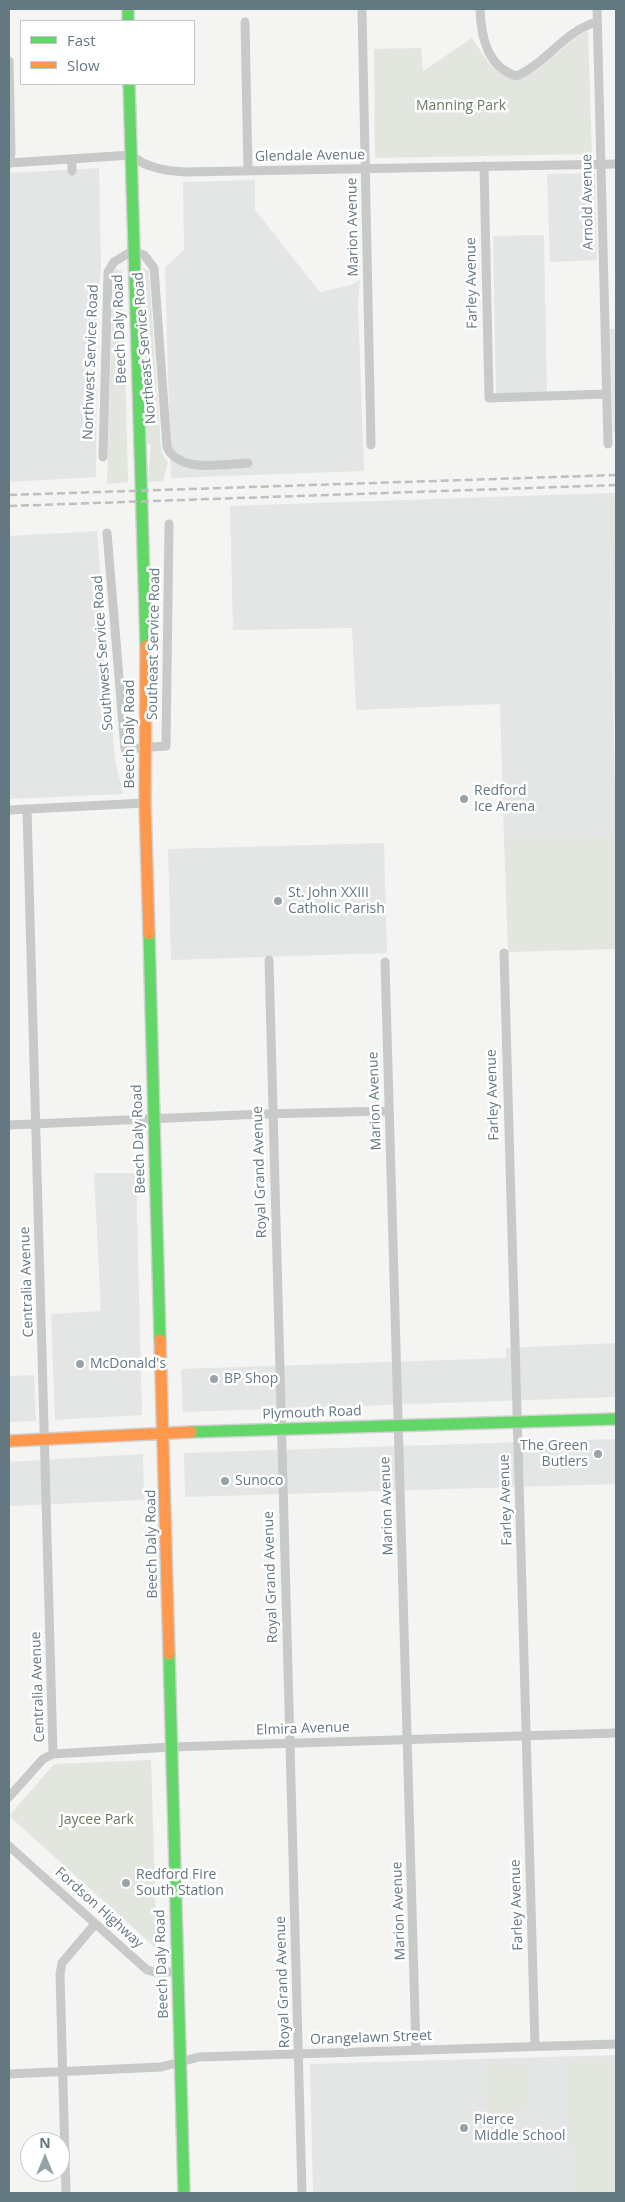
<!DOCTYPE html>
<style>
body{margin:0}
#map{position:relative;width:625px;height:2202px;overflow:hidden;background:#f4f4f2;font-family:"Open Sans",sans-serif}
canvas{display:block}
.frame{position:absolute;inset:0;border:10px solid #647882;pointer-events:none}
.legend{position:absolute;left:20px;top:20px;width:175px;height:65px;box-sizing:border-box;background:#fff;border:1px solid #c1c9cd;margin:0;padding:6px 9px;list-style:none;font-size:15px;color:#647882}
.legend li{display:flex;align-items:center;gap:10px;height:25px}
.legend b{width:25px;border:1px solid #c1c9cd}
.north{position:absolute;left:20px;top:2132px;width:50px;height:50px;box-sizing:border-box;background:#fff;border:1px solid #c1c9cd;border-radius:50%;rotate:0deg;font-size:14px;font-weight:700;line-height:20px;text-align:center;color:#647882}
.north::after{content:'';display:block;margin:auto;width:18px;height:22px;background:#96a3a9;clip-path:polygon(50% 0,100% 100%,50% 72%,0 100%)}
</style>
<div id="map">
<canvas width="625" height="2202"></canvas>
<div class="frame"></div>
<ul class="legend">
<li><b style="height:6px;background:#63d668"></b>Fast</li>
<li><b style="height:6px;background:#ff974d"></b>Slow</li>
</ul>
<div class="north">N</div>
</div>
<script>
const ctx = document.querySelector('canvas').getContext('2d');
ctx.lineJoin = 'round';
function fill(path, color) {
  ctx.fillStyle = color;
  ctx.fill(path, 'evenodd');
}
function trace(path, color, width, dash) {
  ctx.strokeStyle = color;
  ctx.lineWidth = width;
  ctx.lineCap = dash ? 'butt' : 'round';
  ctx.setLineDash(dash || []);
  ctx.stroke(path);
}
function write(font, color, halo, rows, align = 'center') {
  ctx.font = font + ' "Open Sans",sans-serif';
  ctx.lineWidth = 5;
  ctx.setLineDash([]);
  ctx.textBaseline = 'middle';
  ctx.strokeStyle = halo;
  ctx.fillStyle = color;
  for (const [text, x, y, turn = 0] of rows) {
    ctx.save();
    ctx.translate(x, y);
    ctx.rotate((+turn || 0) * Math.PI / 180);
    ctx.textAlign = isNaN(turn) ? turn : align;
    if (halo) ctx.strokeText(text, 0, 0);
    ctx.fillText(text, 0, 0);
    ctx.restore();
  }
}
fill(new Path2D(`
 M99,168L101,268L97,321L96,477L9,482V173Z
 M595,173L597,260L550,262L547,174Z
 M255,180V210L320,292L351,285L360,280L358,304L364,471L171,478L165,267L184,250L183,182Z
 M544,235L547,394L496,395L493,236Z
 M610,329H616V432H613Z
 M609,493L616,837L504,840L500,704L356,710L352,628L233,630L230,506Z
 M97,531L115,760L123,794L9,799V536Z
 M384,843L387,953L171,960L168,849Z
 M94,1173H136L142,1415L55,1420L51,1314L101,1311Z
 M616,1343V1397L183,1412L181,1369L506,1358V1348Z
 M34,1375L36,1421L9,1422V1376Z
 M616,1439V1484L185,1497L184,1453Z
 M143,1454L144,1500L9,1506V1462Z
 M616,2055V2193H313L310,2064Z`), '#e4e5e5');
fill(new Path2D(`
 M588,31L592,154L375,158L374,49L421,48L423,71L472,38C479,48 486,61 495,69C527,100 559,42 588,31Z
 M143,267L149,271L161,448L163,456L168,462L163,481L148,482L151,444L145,443L141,301Z
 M117,269L122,271L123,275L128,482L107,484L113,276V272Z
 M609,493H616V782Z
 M616,837V949L508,952L504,840Z
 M151,1760L157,1949L9,1816L54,1764Z
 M616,2059V2193H572L569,2060Z
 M531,2064C533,2113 532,2112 485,2113L483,2072L488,2065Z`), '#e3e6df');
const fast = new Path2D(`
 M128,9V21
 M129,84L146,646
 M149,934L160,1340
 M191,1432L616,1419
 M169,1654L184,2193`);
const slow = new Path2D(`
 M146,646L145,803L149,934
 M160,1340L169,1654
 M9,1441L191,1432`);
trace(fast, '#d0d2d2', 14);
trace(slow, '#d0d2d2', 14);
trace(new Path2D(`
 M362,9L371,445
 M480,9C481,36 487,68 517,76C548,62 564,31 597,22
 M597,9L608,444
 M245,22L248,171
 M9,61L11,153L9,164
 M72,159V171
 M9,163L131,155C146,168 166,171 186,172L616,164
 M484,166L489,398L606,394
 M103,457L108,272L114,262L132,251L144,255L154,268L167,447C179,474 224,464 248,463
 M107,533L125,749L166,746L169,524
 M27,809L53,1754
 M9,810L145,803
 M504,953L535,2046
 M269,960L302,2193
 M385,962L416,2050
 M9,1125L263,1114L389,1111
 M9,1797L43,1759L53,1754L171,1747L616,1733
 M9,1846L147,1970L155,1972H178
 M9,2074L161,2067L199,2057L616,2044
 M66,2193L60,1974L62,1963L95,1924`), '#c8caca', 9);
trace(fast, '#63d668', 11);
trace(slow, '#ff974d', 11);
trace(new Path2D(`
 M9,495L616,475
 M9,506L616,485`), '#bebfc0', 2.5, [8, 4]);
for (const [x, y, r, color] of [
 [464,799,5,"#96a3a9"],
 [278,901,5,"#96a3a9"],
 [80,1364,5,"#96a3a9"],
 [214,1379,5,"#96a3a9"],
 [598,1454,5,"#96a3a9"],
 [225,1481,5,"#96a3a9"],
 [126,1883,5,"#96a3a9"],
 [464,2128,5,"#96a3a9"]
]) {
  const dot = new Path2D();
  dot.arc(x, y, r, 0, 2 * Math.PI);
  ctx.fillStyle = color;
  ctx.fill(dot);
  trace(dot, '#fff', 2);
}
write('14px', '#6a7963', '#fff', [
 ["Manning Park",461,106],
 ["Jaycee Park",97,1820]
]);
write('14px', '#647882', '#fff', [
 ["Glendale Avenue",310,156,-1],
 ["Arnold Avenue",588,202,-91],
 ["Marion Avenue",353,227,-91],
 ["Farley Avenue",472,283,-91],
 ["Beech Daly Road",120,329,-92],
 ["Northeast Service Road",145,348,-95],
 ["Northwest Service Road",91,362,-88],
 ["Southeast Service Road",154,644,-89],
 ["Southwest Service Road",103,653,-94],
 ["Beech Daly Road",130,734,-90],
 ["Farley Avenue",493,1095,-92],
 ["Marion Avenue",375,1101,-92],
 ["Beech Daly Road",139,1139,-92],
 ["Royal Grand Avenue",260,1172,-92],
 ["Centralia Avenue",27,1282,-92],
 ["Plymouth Road",312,1413,-2],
 ["Farley Avenue",506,1500,-92],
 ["Marion Avenue",387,1506,-92],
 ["Beech Daly Road",152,1544,-91],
 ["Royal Grand Avenue",271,1577,-92],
 ["Centralia Avenue",38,1687,-92],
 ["Elmira Avenue",303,1729,-2],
 ["Farley Avenue",517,1905,-92],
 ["Fordson Highway",99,1908,42],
 ["Marion Avenue",399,1911,-92],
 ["Beech Daly Road",162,1964,-92],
 ["Royal Grand Avenue",283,1982,-92],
 ["Orangelawn Street",371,2038,-2]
]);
write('14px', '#647882', '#fff', [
 ["Redford",474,791],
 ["Ice Arena",474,807],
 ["St. John XXIII",288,893],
 ["Catholic Parish",288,909],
 ["McDonald's",90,1364],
 ["BP Shop",224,1379],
 ["The Green",588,1446,"right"],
 ["Butlers",588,1462,"right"],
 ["Sunoco",235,1481],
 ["Redford Fire",136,1875],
 ["South Station",136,1891],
 ["Pierce",474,2120],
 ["Middle School",474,2136]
], 'left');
</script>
